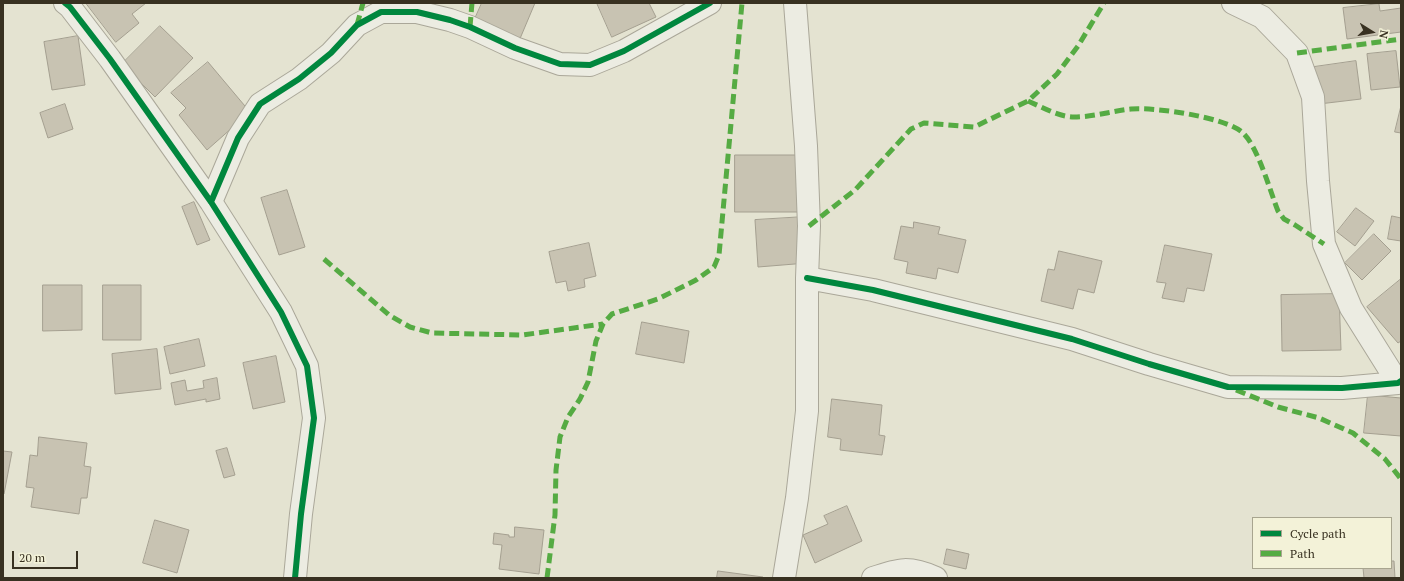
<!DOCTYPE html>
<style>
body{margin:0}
#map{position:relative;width:1404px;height:581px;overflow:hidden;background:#e4e3d1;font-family:"PT Serif",serif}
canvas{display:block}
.frame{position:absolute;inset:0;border:4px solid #383121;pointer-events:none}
.legend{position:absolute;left:1252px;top:517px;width:140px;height:52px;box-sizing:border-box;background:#f3f2d8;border:1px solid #a8a58f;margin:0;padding:5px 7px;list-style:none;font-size:12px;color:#383121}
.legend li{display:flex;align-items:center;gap:8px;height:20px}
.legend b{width:20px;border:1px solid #a8a58f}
.north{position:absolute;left:1352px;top:12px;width:40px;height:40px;-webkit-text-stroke:3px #f3f2d8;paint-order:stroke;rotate:101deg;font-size:11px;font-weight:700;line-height:16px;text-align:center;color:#383121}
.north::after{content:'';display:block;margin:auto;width:14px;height:18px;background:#383121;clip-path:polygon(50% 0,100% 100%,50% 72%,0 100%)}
.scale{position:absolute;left:12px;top:551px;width:66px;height:18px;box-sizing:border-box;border:2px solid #383121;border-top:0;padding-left:5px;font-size:12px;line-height:14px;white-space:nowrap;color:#383121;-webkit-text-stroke:3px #f3f2d8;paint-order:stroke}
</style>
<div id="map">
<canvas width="1404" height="581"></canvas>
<div class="frame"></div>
<ul class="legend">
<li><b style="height:5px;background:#00873e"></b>Cycle path</li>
<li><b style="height:5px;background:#55ab43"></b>Path</li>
</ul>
<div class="north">N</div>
<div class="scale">20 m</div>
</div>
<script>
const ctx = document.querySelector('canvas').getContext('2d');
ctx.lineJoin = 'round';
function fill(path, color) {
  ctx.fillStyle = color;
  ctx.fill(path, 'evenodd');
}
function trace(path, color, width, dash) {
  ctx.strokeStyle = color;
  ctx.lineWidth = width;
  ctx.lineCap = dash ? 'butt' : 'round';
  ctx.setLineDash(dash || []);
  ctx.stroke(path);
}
const building = new Path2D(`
 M86,3H146L132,14L139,23L116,42Z
 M482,3H535L519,41L474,21Z
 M597,3H649L656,17L612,37Z
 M1379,4L1380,11L1401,8V32L1347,39L1343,8Z
 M160,26L193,58L155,97L122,64Z
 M78,36L85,85L52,90L44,42Z
 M1396,51L1400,87L1371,90L1367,54Z
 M1356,61L1361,99L1319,104L1314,67Z
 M208,62L250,112L207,150L179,115L186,108L171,93Z
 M65,104L73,129L48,138L40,113Z
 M1401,106V133L1395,132Z
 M735,155H800V212H735Z
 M287,190L305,247L279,255L261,198Z
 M194,202L210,240L197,245L182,207Z
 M1356,208L1374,221L1355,246L1337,232Z
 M1392,216L1401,218V241L1388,239Z
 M804,217L807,263L758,267L755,220Z
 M914,222L940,227L938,234L966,240L958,273L938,268L936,279L906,273L908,262L894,259L901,226L913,228Z
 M1374,234L1391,251L1362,280L1345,263Z
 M589,243L596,276L584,279L585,287L568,291L566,281L556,283L549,252Z
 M1165,245L1212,254L1204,291L1187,288L1184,302L1162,298L1166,283L1157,282Z
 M1059,251L1102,261L1094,293L1078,289L1073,309L1041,301L1048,269L1054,270Z
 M1401,279V341L1398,343L1367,307Z
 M43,285H82V330L43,331Z
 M103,285H141V340H103Z
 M1339,294L1341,350L1282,351L1281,295Z
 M642,322L689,331L684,363L636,354Z
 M199,339L205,366L170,374L164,347Z
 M157,349L161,389L115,394L112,354Z
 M276,356L285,402L253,409L243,363Z
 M217,378L220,399L206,402V399L175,405L171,383L185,380L187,391L204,388L203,381Z
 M1368,395L1401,398V436L1364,433Z
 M832,399L882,405L879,435L885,436L882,455L840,450L841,439L828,437Z
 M39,437L87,443L84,466L91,467L87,498H81L79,514L31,507L34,488L26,487L30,455L37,456Z
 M227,448L235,475L224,478L216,451Z
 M3,451L12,452L4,494H3Z
 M847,506L862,541L815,563L803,535L828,524L824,516Z
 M155,520L189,530L177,573L143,563Z
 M515,527L544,530L539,574L499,569L502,545L493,544L494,533L509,535V537H514Z
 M947,549L969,554L966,569L944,564Z
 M1391,561H1394L1395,578H1364L1363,568H1391Z
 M718,571L763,577V578H717Z`);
fill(building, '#c8c3b2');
trace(building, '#a49f90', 1);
const minor = new Path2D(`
 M65,3L70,7L110,59L211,202L281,312L307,366L314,418L301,514L295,578
 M1233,3L1262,17L1297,53L1313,97L1318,181L1324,244L1351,308L1398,383
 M211,202L238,138L260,104L299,79L331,53L357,25L381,12H417L450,20L470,27L515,48L560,64L590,65L624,51L710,3
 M807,278L873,290L1072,339L1149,364L1228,387L1342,388L1398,383L1401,381
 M784,578L797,498L807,411V278L809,226L806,146L795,3
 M873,578C899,569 909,566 936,578`);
trace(minor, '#aaa799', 24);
trace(minor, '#ecece2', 22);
trace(new Path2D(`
 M357,25L363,3
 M470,27L472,3
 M1297,53L1401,39
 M1028,101C1042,107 1059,117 1074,117C1093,117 1112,111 1131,109C1155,107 1226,117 1243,133C1258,147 1270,191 1278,211L1284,219L1295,225L1324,244
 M809,226L855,190L911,129L924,123L974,127L1028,101L1057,74L1078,46L1104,3
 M324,259L389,315L410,327L432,333L522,335L603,324
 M1236,390L1278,407L1319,418L1353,433L1385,459L1401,479
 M547,578L555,515L556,470L560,437L568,417L580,399L588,382L596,341L603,324L612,314L658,299L696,280L714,267L719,255L742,3`), '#55ab43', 5, [10, 5]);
trace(new Path2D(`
 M65,3L70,7L110,59L211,202L281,312L307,366L314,418L301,514L295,578
 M211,202L238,138L260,104L299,79L331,53L357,25L381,12H417L450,20L470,27L515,48L560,64L590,65L624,51L710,3
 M807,278L873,290L1072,339L1149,364L1228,387L1342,388L1398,383L1401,381`), '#00873e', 6);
</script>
